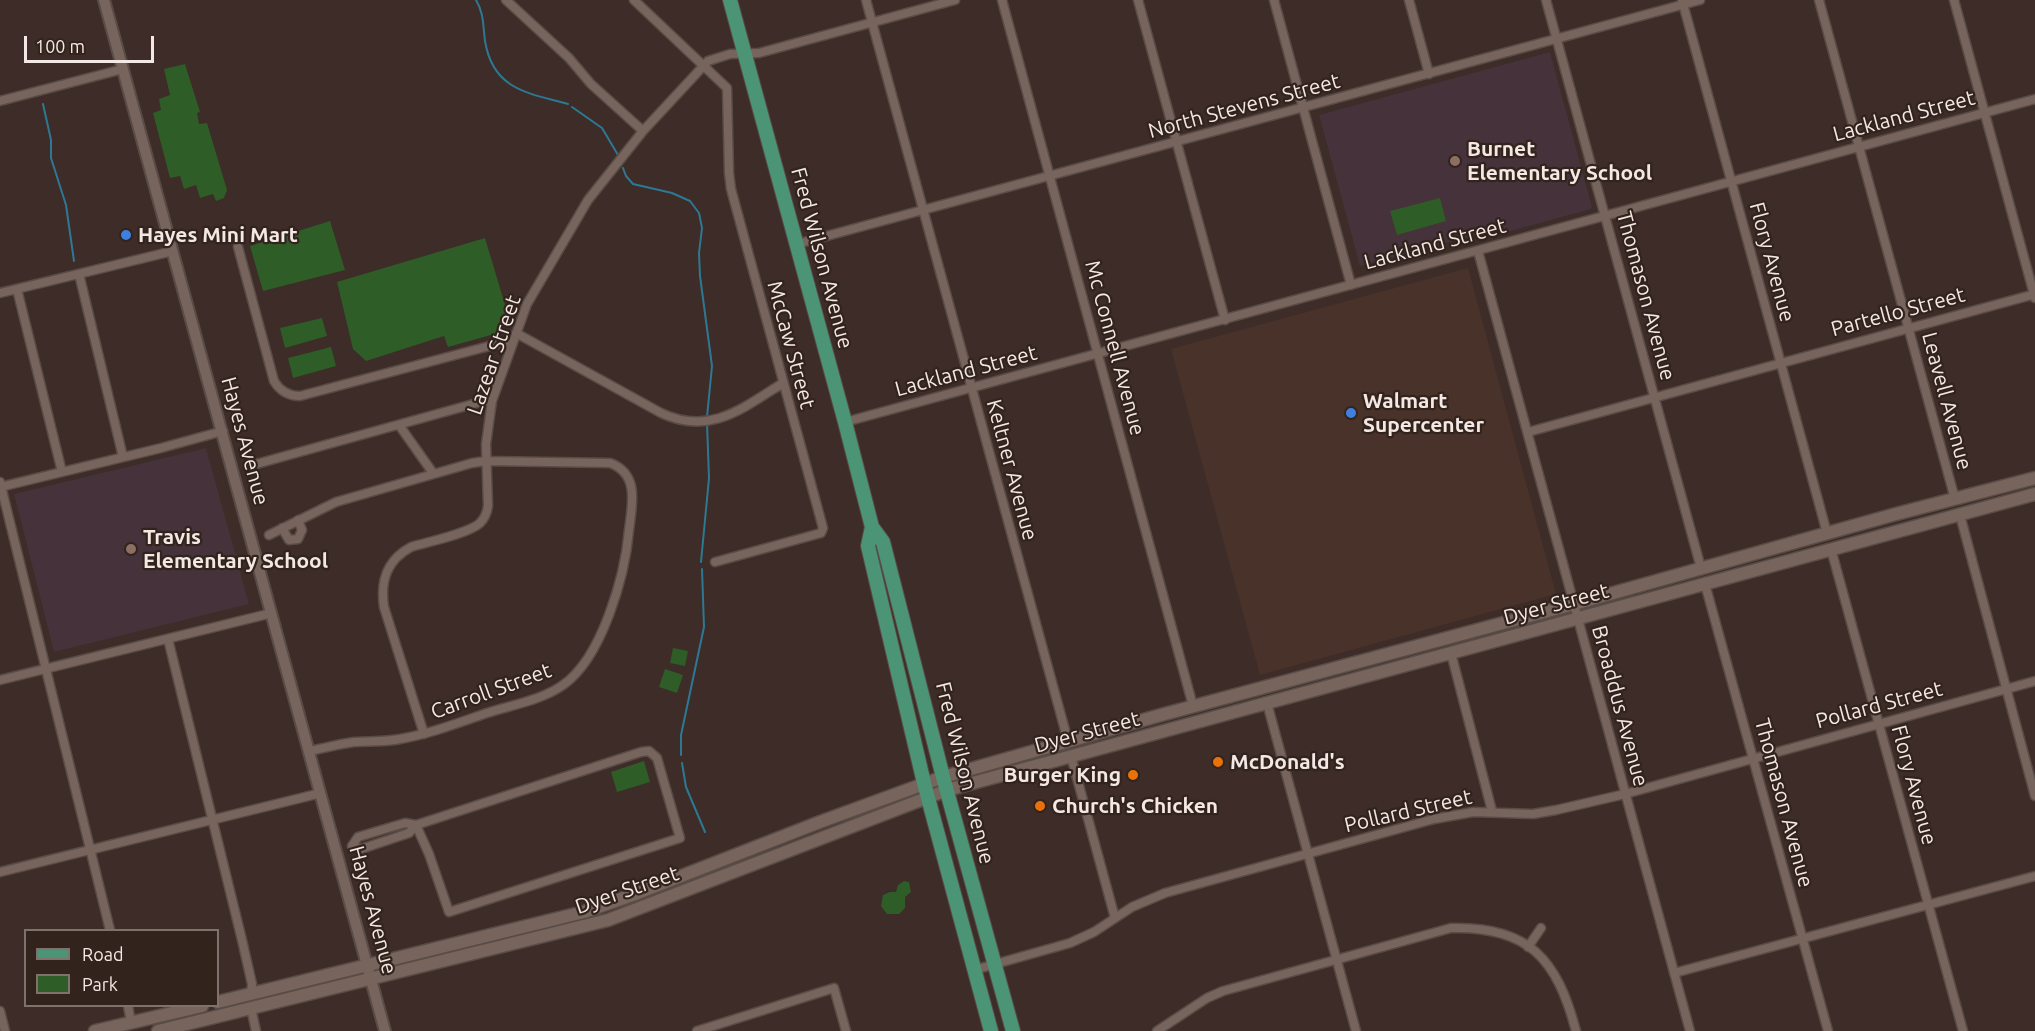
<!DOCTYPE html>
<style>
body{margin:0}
#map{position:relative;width:2035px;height:1031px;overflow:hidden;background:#3d2c27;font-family:Ubuntu,sans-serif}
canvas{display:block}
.legend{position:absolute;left:24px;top:929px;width:195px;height:78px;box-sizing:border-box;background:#32231d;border:2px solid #7f726d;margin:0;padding:8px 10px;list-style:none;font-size:18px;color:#f3e8e4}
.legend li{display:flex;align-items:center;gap:12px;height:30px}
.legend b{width:30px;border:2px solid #7f726d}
.scale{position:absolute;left:24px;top:36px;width:130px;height:27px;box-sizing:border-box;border:3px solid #f3e8e4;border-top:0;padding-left:8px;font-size:18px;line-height:21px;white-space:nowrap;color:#f3e8e4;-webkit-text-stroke:4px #32231d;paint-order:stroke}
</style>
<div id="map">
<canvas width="2035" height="1031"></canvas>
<ul class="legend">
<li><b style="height:8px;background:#4b9576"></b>Road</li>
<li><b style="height:16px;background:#2e5d27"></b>Park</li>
</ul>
<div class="scale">100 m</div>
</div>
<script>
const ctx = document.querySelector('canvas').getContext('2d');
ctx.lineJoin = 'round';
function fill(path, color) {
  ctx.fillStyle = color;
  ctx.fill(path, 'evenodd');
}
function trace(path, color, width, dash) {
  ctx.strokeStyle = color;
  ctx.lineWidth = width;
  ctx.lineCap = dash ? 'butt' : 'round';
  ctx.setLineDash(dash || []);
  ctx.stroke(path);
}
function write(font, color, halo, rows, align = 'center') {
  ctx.font = font + ' Ubuntu,sans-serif';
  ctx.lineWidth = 4.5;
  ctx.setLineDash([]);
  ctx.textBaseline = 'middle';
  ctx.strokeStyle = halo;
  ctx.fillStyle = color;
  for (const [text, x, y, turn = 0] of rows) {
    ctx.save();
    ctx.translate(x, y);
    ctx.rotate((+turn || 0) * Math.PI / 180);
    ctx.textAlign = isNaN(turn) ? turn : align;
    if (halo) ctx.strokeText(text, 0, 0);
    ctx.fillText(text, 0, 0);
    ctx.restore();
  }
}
fill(new Path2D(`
 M1468,268L1556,594L1260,675L1171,349Z`), '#49322a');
fill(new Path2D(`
 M1550,52L1592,207L1591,209L1482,239L1476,235L1360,266L1319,115Z
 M206,448L249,604L54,652L14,494Z`), '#45323a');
fill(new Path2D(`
 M185,64L200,112L197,113L199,124L207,123L227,190L224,198L216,201L213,194L200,198L196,185L184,189L180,176L170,178L153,113L161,110L159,99L170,95L164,69Z
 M1440,198L1446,221L1397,235L1390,211Z
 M330,221L345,270L263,291L250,246Z
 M485,238L509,318L498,333L448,347L444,336L366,361L353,349L337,282Z
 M322,318L327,336L285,348L280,328Z
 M331,347L336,366L293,378L288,358Z
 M673,648L688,651L685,666L670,663Z
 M665,669L683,675L677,693L659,687Z
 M644,761L650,782L617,792L611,772Z
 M904,881L909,882L911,892L905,897V908L899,914H887L881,906L883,895L890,892H896L898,885Z`), '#2e5d27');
trace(new Path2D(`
 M476,0C484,13 483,26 485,41C493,90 528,93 568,104
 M43,104L51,140V158L66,205L74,261
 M572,107L602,128L618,155
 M623,168L626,176L633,184L672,193L690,201L699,213L702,228L699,253L700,276L712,366L707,417
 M701,562L709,478L707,423
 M681,755V735L704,627L702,569
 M682,763L686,787L705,832`), '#2d7993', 2);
const minor = new Path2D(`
 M506,0L569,58L591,84L643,131
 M634,0L727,88L729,173L731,189L823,528L821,533L715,562
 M866,0L1068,741
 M1002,0L1193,706
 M1138,0L1225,320
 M1274,0L1351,285
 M1409,0L1429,74
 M1546,0L1701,568
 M1682,0L1827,533
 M1819,0L1955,499
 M1954,0L2035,298
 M0,101L123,69
 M797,244L1700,0
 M238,247L274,381C280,391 289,396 300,396L497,344L504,343L512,345
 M1478,251L1690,1031
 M79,274L123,457
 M17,289L62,472
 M0,293L173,251
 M516,333L661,413C710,436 743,408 783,383
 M845,422L2035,99
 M399,425L433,473
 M1528,432L2035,294
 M249,466L484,401H492
 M0,482L110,930
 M0,487L161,448L223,431
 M1960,515L2035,796
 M282,528L289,540L298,539L302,530L298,520
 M269,535L336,502L472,463L486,461L610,463C640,474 632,505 629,530C625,576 602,658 563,685C542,700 512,705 487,713C458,723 429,734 400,739C385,742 369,741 354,742C339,744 324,748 310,751
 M1831,549L1963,1031
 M1705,584L1828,1031
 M168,639L242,940L252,984L251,994
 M1451,653L1492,811
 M0,680L272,613
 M1267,703L1356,1031
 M424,734L384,607C380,580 387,560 411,547C427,542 468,534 480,523C485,518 487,513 488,506L486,444L492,401L527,304L588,200L643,131L708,61L730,54L759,53L955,0
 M649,751L657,758L680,838L449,912L429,854L416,825L641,752Z
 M1071,756L1115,918
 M405,823L416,825L409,833L361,849L352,846L358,837Z
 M0,872L321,793
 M1528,947L1541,928
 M974,970L1070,943L1094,932L1132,907L1165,893L1434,819L1473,812L1533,814L1556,810L1625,794L2035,681
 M1674,973L2035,876
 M128,1006L131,1022
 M251,1008L256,1031
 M0,1011L5,1031
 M697,1031L834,988L846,1031
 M1157,1031L1207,998L1223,991L1451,928C1529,926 1557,959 1576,1031`);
const tertiary = new Path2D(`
 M104,0L385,1031`);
const secondary = new Path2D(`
 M218,1002L584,912L638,893L820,822L943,777L1161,715L1574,604L1896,514L2035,478
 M95,1031L202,1006
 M158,1031L608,920L947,790L2035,494`);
const primary = new Path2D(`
 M730,0L845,422L872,527L868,546L924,783L991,1031
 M872,527L883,542L943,777L1013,1031`);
trace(minor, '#594b46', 11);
trace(tertiary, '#594b46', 14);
trace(secondary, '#594b46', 15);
trace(primary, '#594b46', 16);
trace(minor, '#76645d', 8);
trace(tertiary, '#76645d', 10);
trace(secondary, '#76645d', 12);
trace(primary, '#4b9576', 14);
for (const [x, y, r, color] of [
 [1455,161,6,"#8d6e63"],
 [126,235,6,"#3f7fe0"],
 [1351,413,6,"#3f7fe0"],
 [131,549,6,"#8d6e63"],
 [1218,762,6,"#e8710a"],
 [1133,775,6,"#e8710a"],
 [1040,806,6,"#e8710a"]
]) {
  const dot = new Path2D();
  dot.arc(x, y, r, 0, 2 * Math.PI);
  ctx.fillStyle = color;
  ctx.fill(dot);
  trace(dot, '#32231d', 2);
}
write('21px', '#f3e8e4', '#32231d', [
 ["North Stevens Street",1244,106,-15],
 ["Lackland Street",1904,116,-15],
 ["Lackland Street",1435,244,-15],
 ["Fred Wilson Avenue",822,258,75],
 ["Flory Avenue",1772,262,75],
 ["Thomason Avenue",1646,296,75],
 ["Partello Street",1898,312,-15],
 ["McCaw Street",791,345,75],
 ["Mc Connell Avenue",1115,348,75],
 ["Lazear Street",494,355,-71],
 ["Lackland Street",966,371,-15],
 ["Leavell Avenue",1947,401,75],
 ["Hayes Avenue",245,441,75],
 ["Keltner Avenue",1012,470,75],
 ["Dyer Street",1556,604,-15],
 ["Carroll Street",491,691,-20],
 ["Pollard Street",1879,705,-15],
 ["Broaddus Avenue",1620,706,75],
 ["Dyer Street",1087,732,-15],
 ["Fred Wilson Avenue",965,773,76],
 ["Flory Avenue",1914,785,75],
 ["Thomason Avenue",1784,803,75],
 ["Pollard Street",1408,811,-13],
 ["Dyer Street",627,890,-19],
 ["Hayes Avenue",373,910,75]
]);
write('bold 21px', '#f3e8e4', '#32231d', [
 ["Burnet",1467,149],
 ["Elementary School",1467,173],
 ["Hayes Mini Mart",138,235],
 ["Walmart",1363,401],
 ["Supercenter",1363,425],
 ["Travis",143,537],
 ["Elementary School",143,561],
 ["McDonald's",1230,762],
 ["Burger King",1121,775,"right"],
 ["Church's Chicken",1052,806]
], 'left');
</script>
